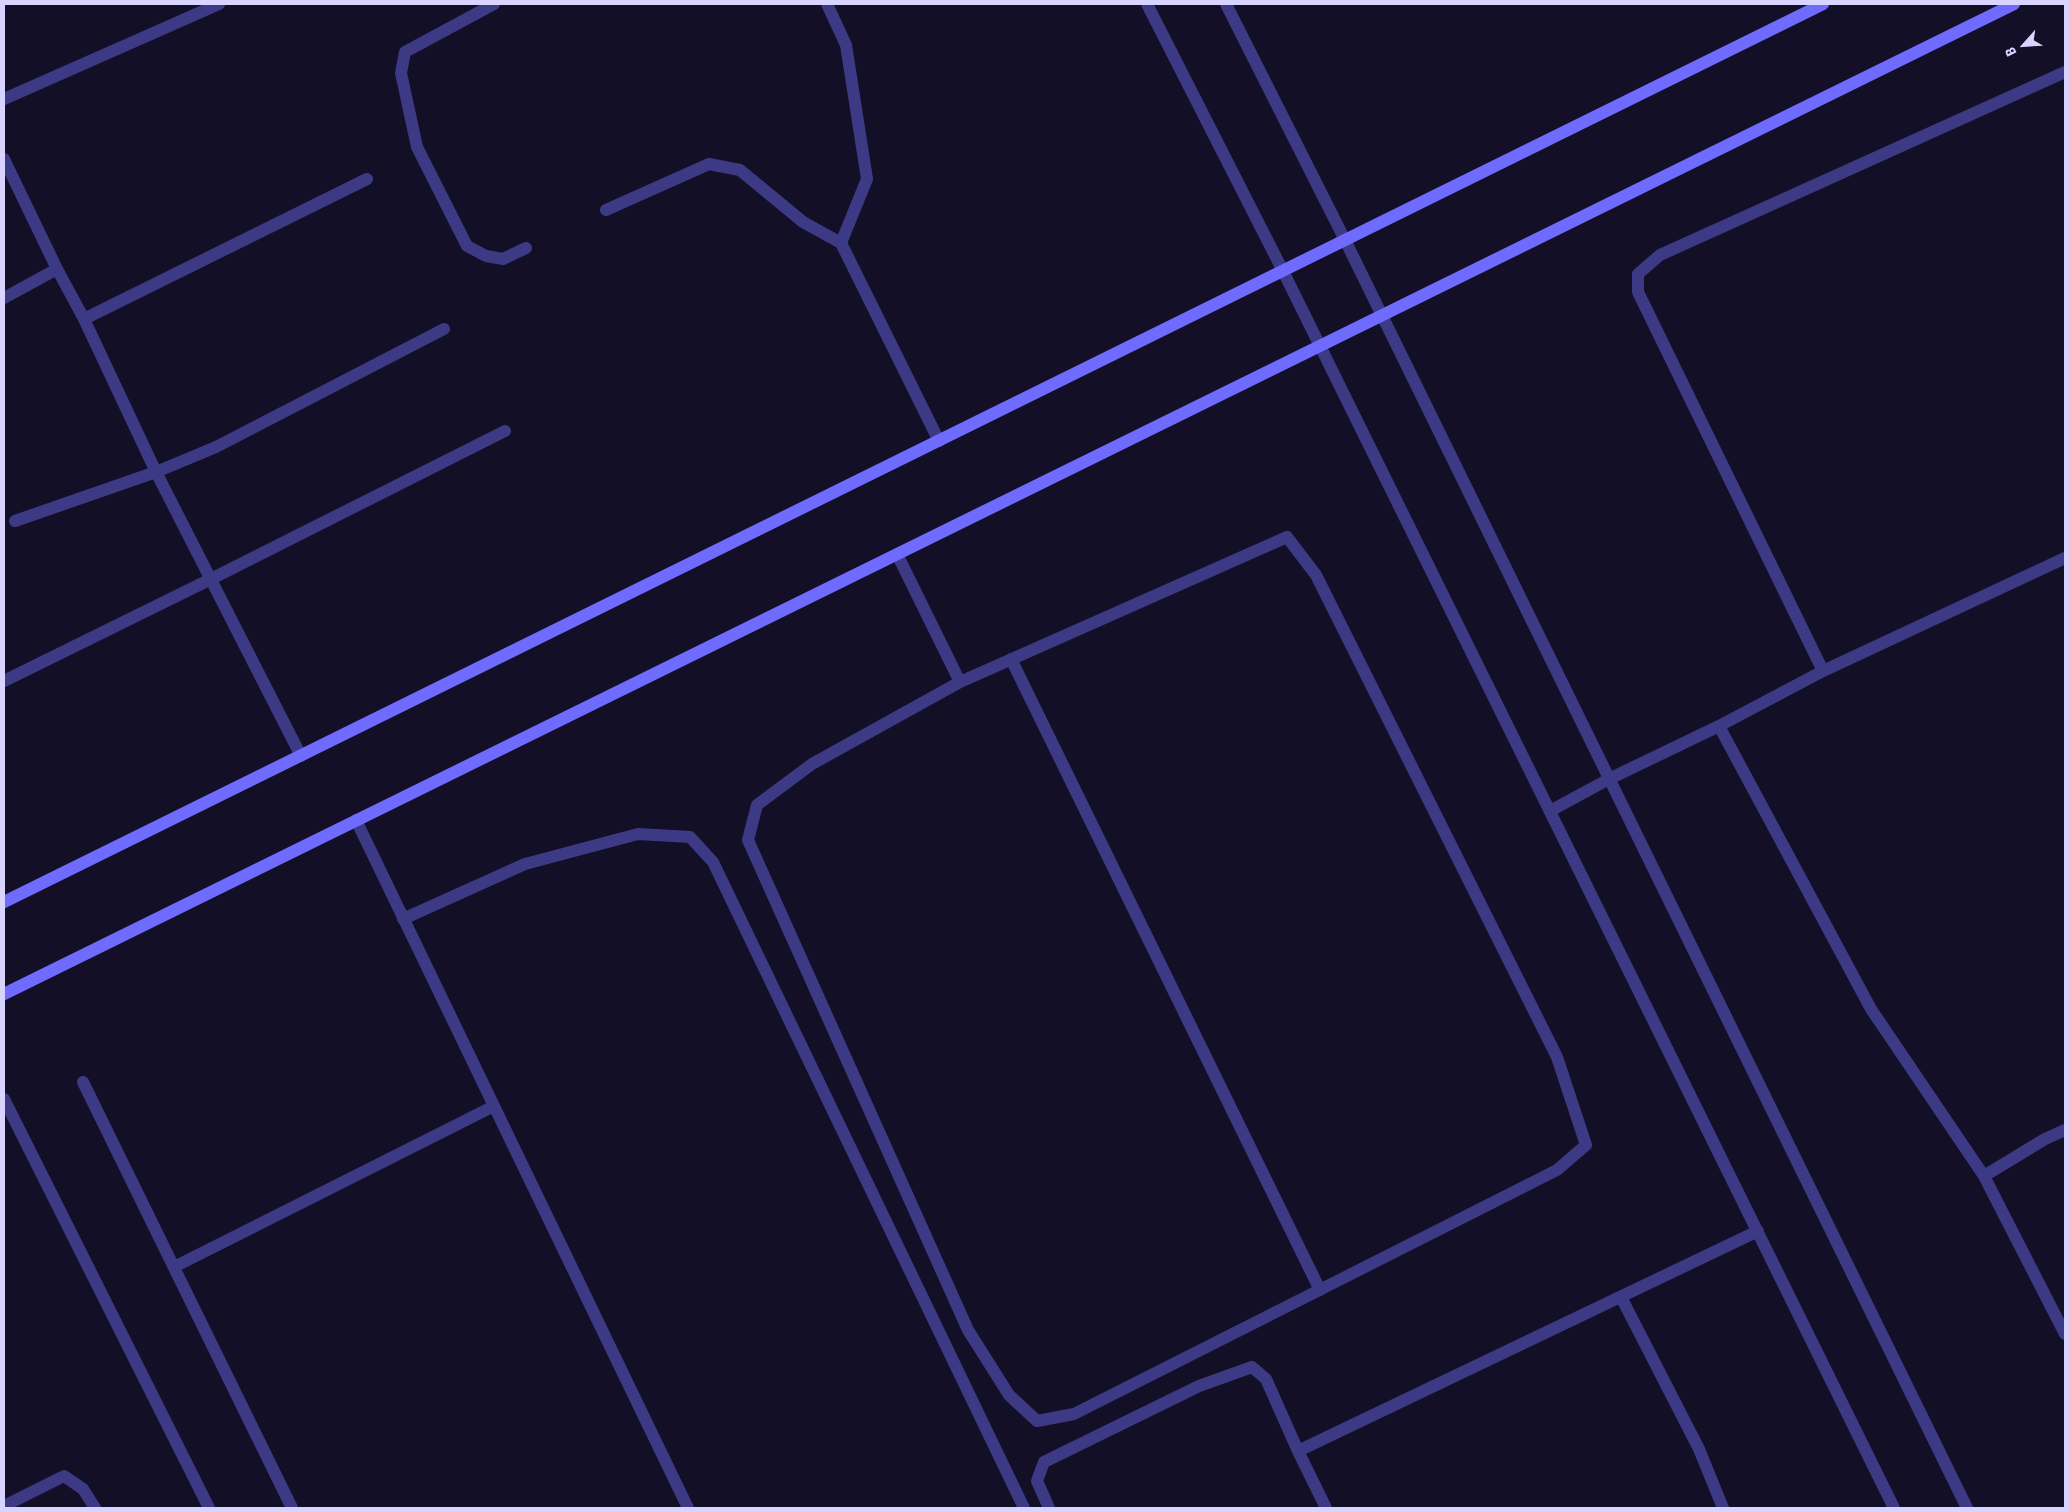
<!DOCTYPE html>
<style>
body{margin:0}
#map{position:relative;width:2069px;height:1512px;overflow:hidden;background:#130f26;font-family:"Roboto Condensed",sans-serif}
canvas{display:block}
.frame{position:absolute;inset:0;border:5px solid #d9d4ff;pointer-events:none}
.north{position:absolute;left:1999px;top:20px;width:50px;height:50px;-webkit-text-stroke:4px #130f26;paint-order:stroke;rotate:244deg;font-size:14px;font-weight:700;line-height:20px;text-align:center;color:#d9d4ff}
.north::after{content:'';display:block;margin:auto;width:18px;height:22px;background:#d9d4ff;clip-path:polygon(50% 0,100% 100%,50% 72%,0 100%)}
</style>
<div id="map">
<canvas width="2069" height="1512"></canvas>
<div class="frame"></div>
<div class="north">B</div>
</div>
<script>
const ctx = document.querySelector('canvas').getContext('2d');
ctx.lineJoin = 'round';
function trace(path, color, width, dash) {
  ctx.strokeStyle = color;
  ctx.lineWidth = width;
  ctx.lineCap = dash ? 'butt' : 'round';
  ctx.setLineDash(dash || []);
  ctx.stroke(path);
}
trace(new Path2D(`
 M494,4L405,52L401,73L417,147L467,246L486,256L503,259L526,248
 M827,4L846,45L867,179L841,243
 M4,99L219,4
 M4,159L57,269L84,319L156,472L301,756
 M606,210L709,164L740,170L803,222L841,243L939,441
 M4,298L57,269
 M84,319L367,179
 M15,521L156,472L216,447L444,329
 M897,554L960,682L812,764L757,805L748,840L968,1330L1009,1395L1037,1421L1074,1414L1557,1170L1586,1145L1557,1057L1316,575L1287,537L960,682
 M1011,659L1320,1290
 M1823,671L1638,292V274L1660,255L2065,72
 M4,681L211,579L505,431
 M1719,726L1871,1009L1984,1176L2045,1139L2065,1130
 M1550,811L1609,779L1719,726L1823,671L2065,558
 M356,820L688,1508
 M403,919L525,864L638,834L690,837L713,862L1024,1508
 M83,1082L292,1508
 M1984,1176L2065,1334
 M174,1267L494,1106
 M1621,1297L1699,1449L1723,1508
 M1298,1451L1326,1508
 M4,1506L64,1476L83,1489L95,1508
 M1049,1508L1037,1481L1044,1462L1199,1386L1252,1367L1266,1379L1298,1451L1758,1231`), '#3d3a85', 12);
trace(new Path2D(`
 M1147,4L1283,271L1894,1508
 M1226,4L1345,240L1967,1508
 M4,1099L209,1508`), '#3d3a85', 12);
trace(new Path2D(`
 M4,902L1823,4
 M4,994L2014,4`), '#6f6bff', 12);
</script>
